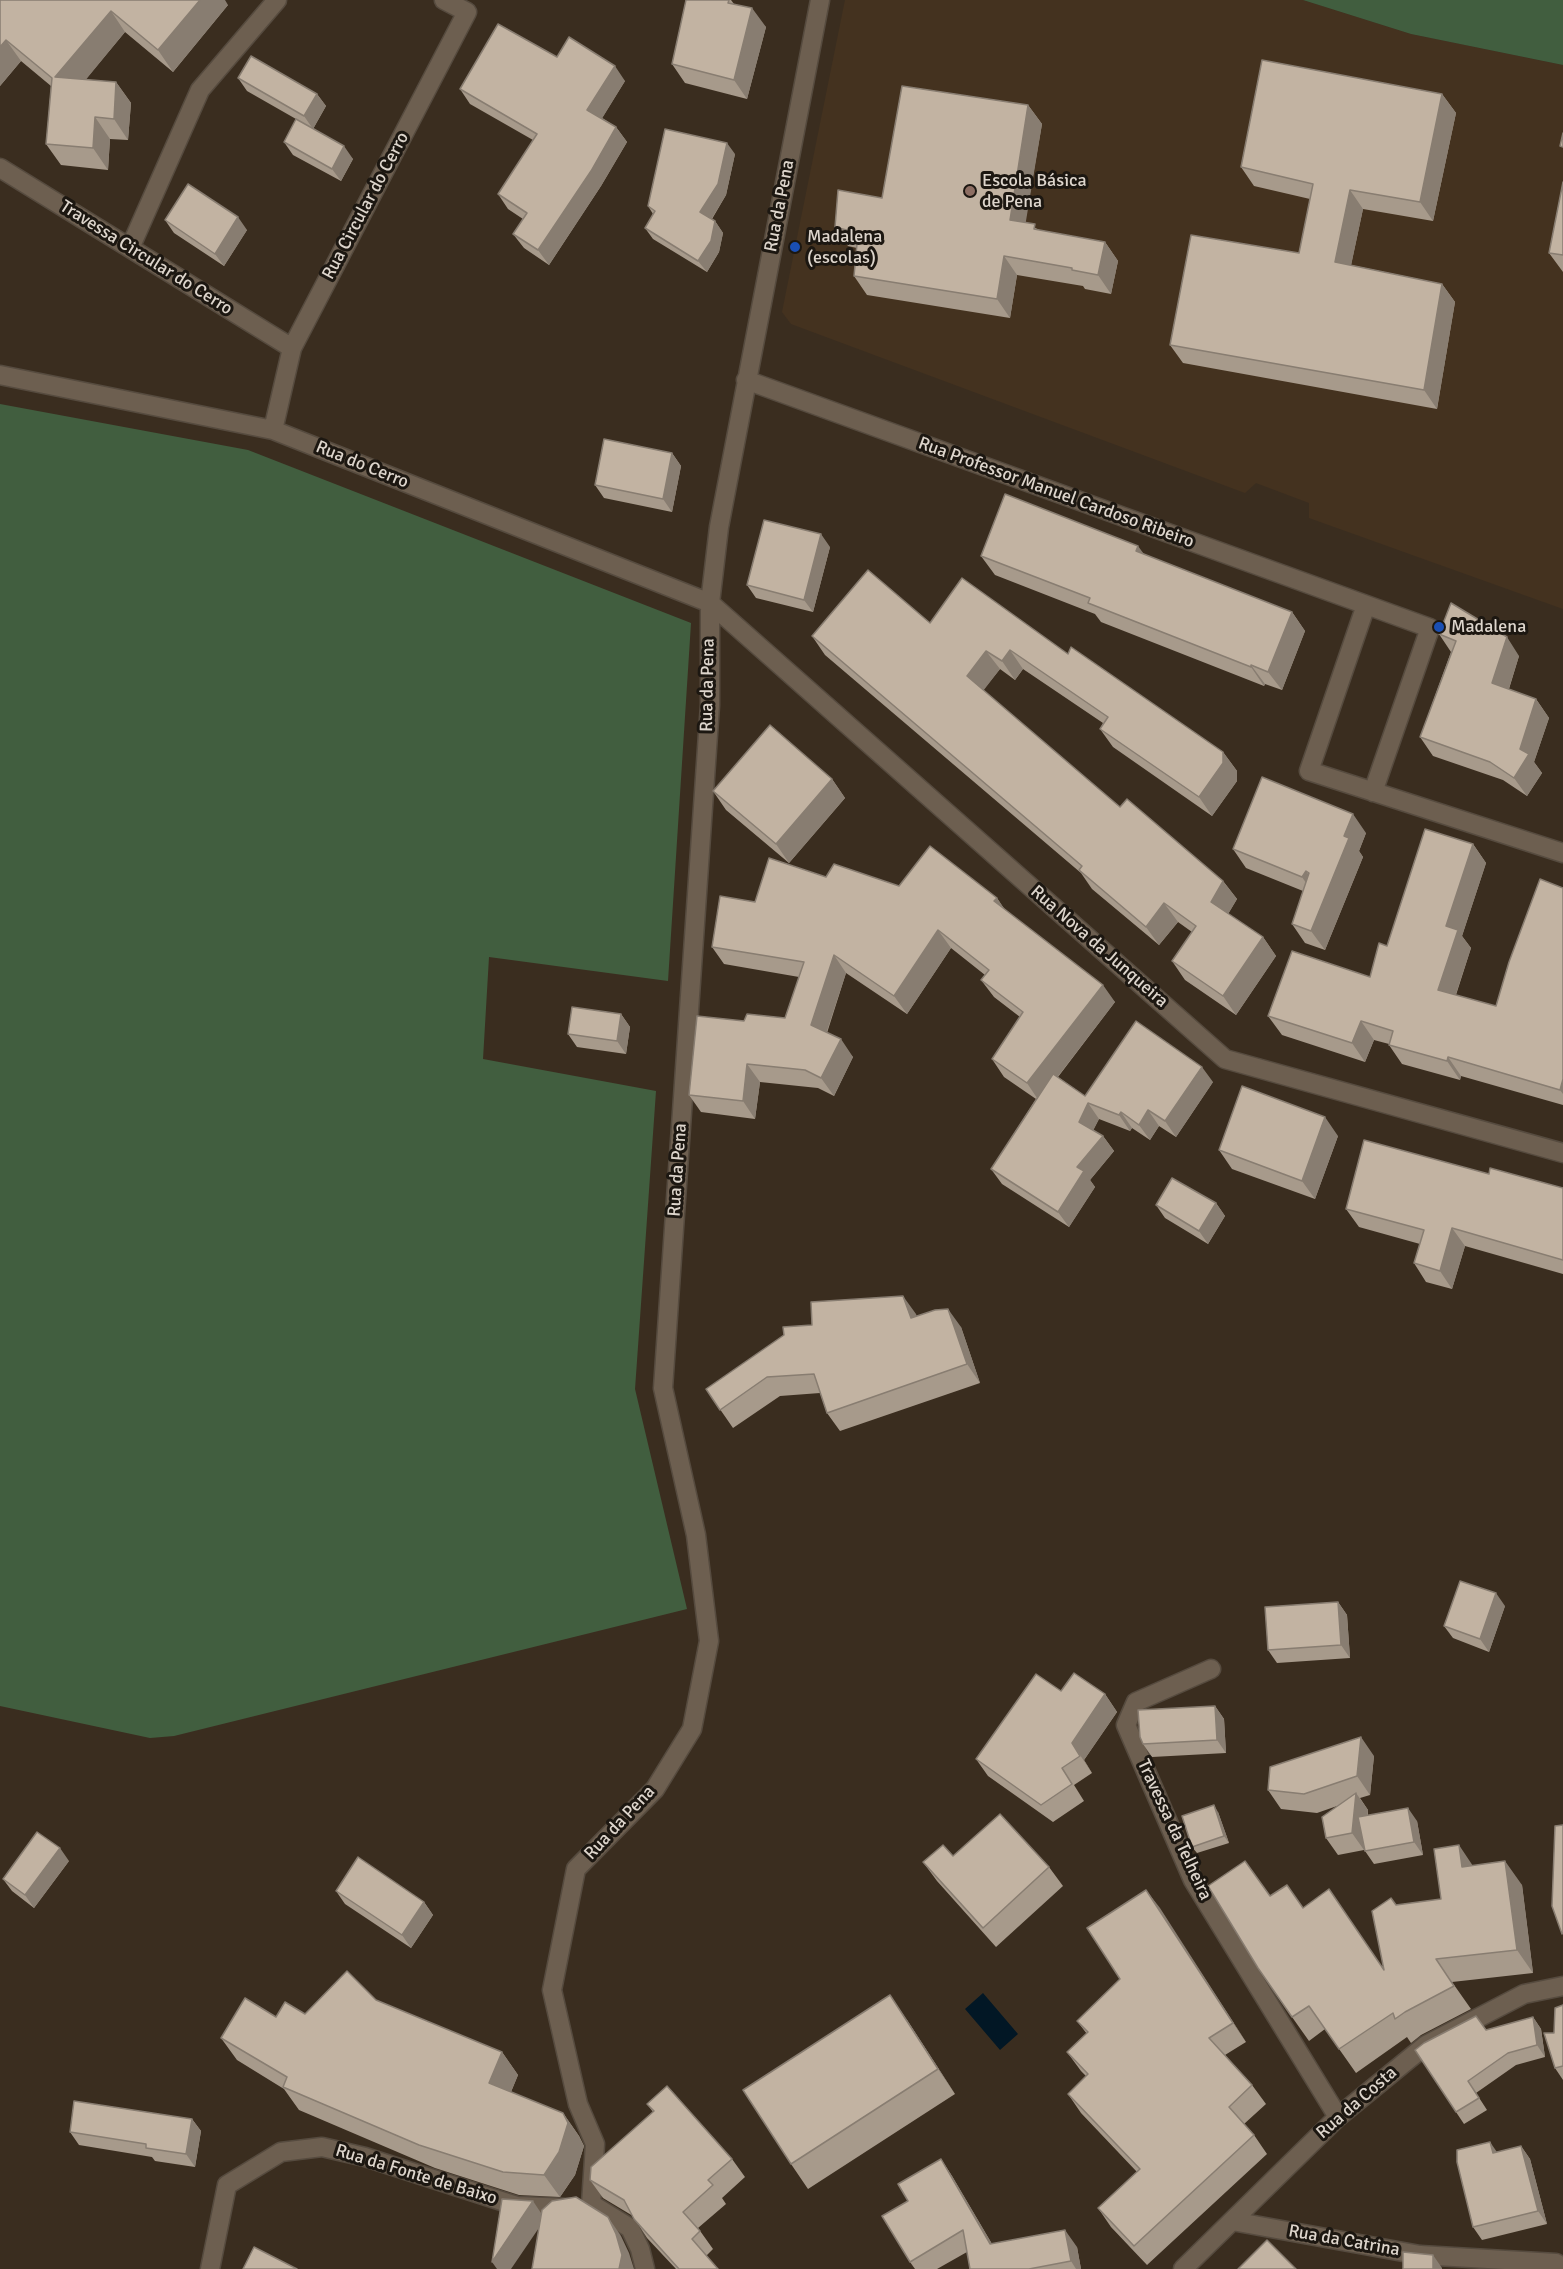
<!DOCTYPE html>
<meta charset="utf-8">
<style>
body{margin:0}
canvas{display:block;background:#3a2d1f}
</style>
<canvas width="1563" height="2269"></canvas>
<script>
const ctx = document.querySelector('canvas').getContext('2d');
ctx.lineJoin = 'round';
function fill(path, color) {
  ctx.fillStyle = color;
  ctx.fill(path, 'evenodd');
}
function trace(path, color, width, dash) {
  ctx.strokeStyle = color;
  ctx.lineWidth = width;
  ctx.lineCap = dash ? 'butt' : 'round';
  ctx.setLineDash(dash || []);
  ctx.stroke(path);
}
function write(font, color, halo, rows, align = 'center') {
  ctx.font = font + ' Signika,sans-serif';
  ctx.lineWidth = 6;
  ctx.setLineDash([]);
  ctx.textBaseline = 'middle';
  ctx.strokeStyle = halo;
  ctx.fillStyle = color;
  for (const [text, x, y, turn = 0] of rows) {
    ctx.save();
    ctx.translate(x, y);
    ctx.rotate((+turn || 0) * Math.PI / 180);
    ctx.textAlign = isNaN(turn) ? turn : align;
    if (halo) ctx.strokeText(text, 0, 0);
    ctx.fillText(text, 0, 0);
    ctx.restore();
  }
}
fill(new Path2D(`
 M845,0H1303L1411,34L1563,65V609L1309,518V503L1256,483L1245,493L791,324L782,312Z`), '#44321f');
fill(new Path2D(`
 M1303,0H1563V65L1411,34Z
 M0,404L248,450L691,623L668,981L489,957L483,1059L656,1091L635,1389L687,1609L174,1736L150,1738L0,1706Z`), '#415e3f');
fill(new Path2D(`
 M983,1993L1018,2034L1000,2050L965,2009Z`), '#021725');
const minor = new Path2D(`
 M0,168L292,348
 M130,248L200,90L277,0
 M0,375L273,430L710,603L1225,1059L1563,1153
 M746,380L1430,628L1373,792
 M273,430L292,348L467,12L444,0
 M1366,605L1309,771L1563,853
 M1211,1669L1136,1702L1126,1725L1193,1880L1338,2117
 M591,2204L595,2144L578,2104L552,1990L576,1869L655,1789L692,1729L709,1641L696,1535L663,1388L710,705V603L719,527L820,0
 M591,2204L630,2228L640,2249L645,2269
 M1232,2221L1420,2255L1556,2263L1563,2267
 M210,2269L227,2185L281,2152L322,2147L365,2157L517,2206L569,2208
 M1183,2269L1338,2117L1426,2045L1524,1994L1563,1986`);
trace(minor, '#564b3f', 21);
trace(minor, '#6d5f50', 18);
fill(new Path2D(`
 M0,0L228,5L173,72L125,32L85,80L116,82L131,103L128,140L110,139L108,170L61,165L46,144L51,86L21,61L0,86Z
 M686,0H731L734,4L766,27L747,99L685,83L672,64Z
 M557,57L625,81L602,118L616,127L627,142L601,186L549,265L524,248L513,234L523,219L508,209L498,194L533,140L470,104L460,89Z
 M238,78L317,94L326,106L313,129L353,159L341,181L293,155L284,142L296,119L247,91Z
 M1442,94L1456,113L1433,221L1363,209L1351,265L1442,284L1455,302L1437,409L1183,363L1170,345L1299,253L1310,199L1254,186L1241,167Z
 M1028,105L1042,124L1025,222L1039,230L1105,242L1118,261L1111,294L1085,289L1083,286L1017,275L1010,318L867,295L854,276L857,248L848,246L835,227L882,198Z
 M735,154L726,195L712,219L715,221L723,233L719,252L707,272L653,239L645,228L653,214L648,206Z
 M1563,182V272L1549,253Z
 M165,220L247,230L224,266L174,233Z
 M672,453L681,466L672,512L604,498L595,485Z
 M830,547L813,612L756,598L747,585Z
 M1144,554L1292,612L1305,631L1282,690L1265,684L1264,686L1101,622L1095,614L995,575L981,556Z
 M930,623L1068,654L1223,752L1237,771V781L1212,816L1113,747L1100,729L1103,723L1023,669L1015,680L1000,669L983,690L1120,807L1223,881L1237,899L1228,914L1263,937L1276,956L1236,1015L1185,980L1172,961L1192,932L1178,922L1159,945L1092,889L1081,873L825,655L812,636Z
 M1439,634L1519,656L1509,689L1536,699L1549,718L1534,762L1542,773L1527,796L1503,780L1433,756L1420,737L1451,652Z
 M832,779L845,798L789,863L726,810L713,791Z
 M1366,833L1359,851L1363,857L1325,950L1305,943L1292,924L1303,891L1246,868L1233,849Z
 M1473,844L1486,863L1462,936L1471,948L1456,995L1496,1006L1563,888V1105L1461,1076L1460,1080L1402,1064L1389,1045V1044L1374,1040L1365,1062L1282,1035L1268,1016L1370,977L1387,946Z
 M826,877L997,898L1005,910L1115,1002L1058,1077L1085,1096L1213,1082L1176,1137L1159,1126L1150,1140L1132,1128L1130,1131L1099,1119L1093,1130L1103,1136L1114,1151L1090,1180L1095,1187L1069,1227L1002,1184L991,1169L1036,1099L1004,1077L992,1059L1020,1017L994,997L981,980L985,975L951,948L907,1014L846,973L827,1033L853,1057L834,1096L818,1088L760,1082L755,1119L701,1112L689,1095L744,1021L785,1018L799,977L724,964L712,947L755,902Z
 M621,1014L630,1027L626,1054L577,1047L568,1034Z
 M1338,1136L1315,1199L1232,1169L1219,1150Z
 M1489,1174L1563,1188V1274L1465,1246L1452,1289L1426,1282L1414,1263L1420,1244L1359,1227L1346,1209Z
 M1216,1203L1225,1216L1208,1244L1165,1218L1156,1205Z
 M916,1314V1316L961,1327L980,1383L840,1431L827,1413L820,1393L780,1396L733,1428L706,1389L812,1325Z
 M1338,1602L1347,1615L1350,1658L1277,1663L1268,1650Z
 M1505,1606L1489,1652L1453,1638L1444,1626Z
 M1061,1691L1105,1694L1117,1712L1084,1760L1092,1773L1074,1785L1084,1801L1053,1822L988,1776L976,1759Z
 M1215,1706L1224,1719L1226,1753L1152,1757L1143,1744Z
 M1374,1756L1370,1795L1360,1798L1368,1810V1815L1417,1821L1423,1855L1374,1864L1365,1851V1847L1364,1850L1338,1855L1326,1838L1337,1806L1317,1813L1281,1809L1268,1790Z
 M1218,1812L1229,1843L1197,1853L1192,1847Z
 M953,1856L1049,1867L1063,1886L996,1947L937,1881L923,1862Z
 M69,1861L34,1908L12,1891L3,1879Z
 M1473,1865L1522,1885L1533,1973L1452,1982L1471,2009L1421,2035L1411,2043L1407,2037L1356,2073L1325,2029L1309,2041L1292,2017L1270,1896L1303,1908L1384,1969L1396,1905L1441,1899Z
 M1146,1890L1246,2042L1225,2055L1252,2085L1266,2104L1244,2124L1254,2135L1267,2154L1147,2265L1111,2227L1098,2208L1137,2172L1081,2113L1068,2094L1086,2076L1081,2071L1067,2052L1087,2034L1077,2021L1120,1979Z
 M336,1891L424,1902L433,1915L411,1948L345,1904Z
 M376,2000L502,2052L518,2075L511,2092L563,2113L579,2136L584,2146L575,2175L560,2197L519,2195L435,2168L299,2110L284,2089L237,2060L221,2038L276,2017L305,2014Z
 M1563,2005V2080L1555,2068L1554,2033Z
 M1533,2017L1541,2029L1545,2057L1516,2065L1476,2093L1487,2110L1464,2124L1456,2112L1486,2030Z
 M907,2020L955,2094L808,2189L791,2164Z
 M647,2104L732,2159L745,2177L722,2198L726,2204L698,2228L713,2249L706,2256L718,2269H676L647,2238L633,2216L603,2198L590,2180L653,2112Z
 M192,2119L201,2131L195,2167L155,2161L152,2157L79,2145L70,2132Z
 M1521,2146L1530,2159L1547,2224L1482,2240L1473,2227L1497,2152Z
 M941,2159L952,2176L992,2244L1077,2247L1081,2269H970L967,2252L937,2269H915L910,2262L908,2201Z`), '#a79a8b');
fill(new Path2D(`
 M200,0H225L228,5L173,72L158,50Z
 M752,8L766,27L747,99L734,80Z
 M111,11L125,32L70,99L55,77Z
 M6,40L21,61L0,86V47Z
 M615,66L625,81L598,125L587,110Z
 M116,82L131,103L128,140L114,119Z
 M317,94L326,106L313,129L304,116Z
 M1442,94L1456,113L1433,221L1420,202Z
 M1028,105L1042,124L1023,239L1010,220Z
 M95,117L110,139L108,170L93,148Z
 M616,127L627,142L601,186L549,265L538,250Z
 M727,143L735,154L726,195L709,223L700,212Z
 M344,146L353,159L341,181L332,169Z
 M1350,190L1363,209L1348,280L1335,262Z
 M238,217L247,230L224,266L215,254Z
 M715,221L723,233L719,252L707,272L698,261Z
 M1105,242L1118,261L1111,294L1098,275Z
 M1004,256L1017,275L1010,318L997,299Z
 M1442,284L1455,302L1437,409L1424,390Z
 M672,453L681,466L672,512L663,499Z
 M821,534L830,547L813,612L804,600Z
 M1138,546L1152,565L1136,551Z
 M1292,612L1305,631L1282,690L1268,672Z
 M1507,637L1519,656L1505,701L1492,683Z
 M1010,650L1023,669L1015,680L1002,661Z
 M986,651L1000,669L980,695L967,676Z
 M1251,665L1265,684L1264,686L1251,667Z
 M1536,699L1549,718L1534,762L1542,773L1527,796L1514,778L1520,749Z
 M1223,752L1237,771V781L1212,816L1199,797Z
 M832,779L845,798L789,863L776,844Z
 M1353,814L1366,833L1359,851L1363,857L1325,950L1311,931L1344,836Z
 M1473,844L1486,863L1462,936L1471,948L1451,1009L1438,990L1446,926Z
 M1306,871L1319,890L1315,896L1302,877Z
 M1223,881L1237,899L1224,921L1211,902Z
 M997,898L1009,916L994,901Z
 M1164,903L1178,922L1159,945L1146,927Z
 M938,930L951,948L907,1014L894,996Z
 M1263,937L1276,956L1236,1015L1223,996Z
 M834,955L846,973L823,1043L811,1025Z
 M1103,985L1115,1002L1039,1101L1027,1083Z
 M621,1014L630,1027L626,1054L617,1041Z
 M1361,1021L1374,1040L1365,1062L1352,1043Z
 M841,1039L853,1057L834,1096L821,1078Z
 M1448,1057L1461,1076L1460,1080L1447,1061Z
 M747,1064L760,1082L755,1119L743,1101Z
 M1202,1067L1213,1082L1176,1137L1165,1121Z
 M1563,1079V1094L1560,1090Z
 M1088,1103L1099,1119L1090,1137L1079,1122Z
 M1148,1110L1159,1126L1150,1140L1139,1125Z
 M1121,1112L1132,1128L1130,1131L1119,1115Z
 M1325,1117L1338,1136L1315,1199L1302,1181Z
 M1103,1136L1114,1151L1090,1180L1095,1187L1069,1227L1058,1212L1077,1167Z
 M1216,1203L1225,1216L1208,1244L1199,1231Z
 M1452,1228L1465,1246L1452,1289L1440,1271Z
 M903,1296L916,1314L924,1337L911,1318Z
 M948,1309L961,1327L980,1383L967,1364Z
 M1496,1593L1505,1606L1489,1652L1480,1639Z
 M1338,1602L1347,1615L1350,1658L1341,1645Z
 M1105,1694L1117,1712L1084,1760L1092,1773L1072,1743Z
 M1215,1706L1224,1719L1226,1753L1217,1740Z
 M1361,1737L1374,1756L1370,1795L1357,1776Z
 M1356,1793L1368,1810L1364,1850L1352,1833Z
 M1214,1805L1218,1812L1229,1843L1224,1836Z
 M1408,1808L1417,1821L1423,1855L1414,1842Z
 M1459,1845L1475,1869L1462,1867Z
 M60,1848L69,1861L34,1908L25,1895Z
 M1505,1861L1522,1885L1533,1973L1517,1950Z
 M1146,1890L1160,1908L1246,2042L1233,2023Z
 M424,1902L433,1915L411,1948L402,1935Z
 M890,1995L907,2020L955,2094L938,2069Z
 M1533,2017L1541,2029L1545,2057L1537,2045Z
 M502,2052L518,2075L505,2106L489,2083Z
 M563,2113L579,2136L584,2146L575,2175L560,2197L544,2175Z
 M192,2119L201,2131L195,2167L186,2154Z
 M1490,2142L1499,2155L1493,2153Z
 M1521,2146L1530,2159L1547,2224L1538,2211Z
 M941,2159L952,2176L1002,2261L990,2244Z
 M533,2201L545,2219L511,2269H497L492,2262Z
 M608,2217L621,2236L629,2253L634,2269H619Z
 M1065,2230L1077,2247L1081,2269H1076L1071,2261Z
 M1433,2255L1442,2268V2269H1433Z`), '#887d71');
const building = new Path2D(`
 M0,0H200L158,50L111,11L55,77L116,82L114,119L95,117L93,148L46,144L52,78L6,40L0,47Z
 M686,0H729L728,3L752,8L734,80L672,64Z
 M498,24L557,57L569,37L615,66L587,110L616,127L591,171L538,250L513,234L527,213L498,194L537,134L460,89Z
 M251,56L317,94L304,116L238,78Z
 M1262,60L1442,94L1420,202L1350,190L1335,262L1442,284L1424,390L1170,345L1191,235L1299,253L1313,184L1241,167Z
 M902,86L1028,105L1010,220L1035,224L1034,229L1105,242L1098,275L1072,270V268L1004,256L997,299L854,276L858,233L835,227L838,190L882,198Z
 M296,119L344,146L332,169L284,142Z
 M665,129L727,143L718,184L700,212L715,221L711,241L698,261L645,228L655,211L648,206Z
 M1563,133V147L1560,146Z
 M1563,182V255L1549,253Z
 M188,184L238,217L215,254L165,220Z
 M604,439L672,453L663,499L595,485Z
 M1005,494L1138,546L1136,551L1292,612L1268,672L1251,665V667L1088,603L1090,598L981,556Z
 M764,520L821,534L804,600L747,585Z
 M868,570L930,623L962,578L1068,654L1071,647L1223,752V763L1199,797L1100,729L1108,717L1010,650L1002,661L986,651L967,676L1120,807L1127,799L1223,881L1211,902L1263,937L1223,996L1172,961L1196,926L1164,903L1146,927L1079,870L1082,866L812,636Z
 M1451,603L1507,637L1492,683L1536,699L1520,749L1529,754L1514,778L1490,762L1420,737L1456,641L1439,634Z
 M770,725L832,779L776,844L713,791Z
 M1262,777L1353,814L1344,836L1349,838L1311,931L1292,924L1309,873L1306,871L1302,877L1233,849Z
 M1425,829L1473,844L1446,926L1458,930L1438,990L1496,1006L1509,962L1540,879L1563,888V1079L1560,1090L1448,1057L1447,1061L1389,1045L1393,1031L1361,1021L1352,1043L1268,1016L1292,951L1370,977L1379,943L1387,946Z
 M930,846L997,898L994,901L1103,985L1027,1083L992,1059L1023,1012L981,980L989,970L938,930L894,996L834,955L811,1025L841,1039L821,1078L805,1070L747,1064L743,1101L689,1095L697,1016L744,1021L747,1014L785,1018L804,962L712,947L720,896L755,902L769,858L826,877L834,864L899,886Z
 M572,1007L621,1014L617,1041L568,1034Z
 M1136,1021L1202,1067L1165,1121L1148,1110L1139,1125L1121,1112L1119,1115L1088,1103L1079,1122L1103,1136L1077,1167L1084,1171L1058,1212L991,1169L1053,1074L1085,1096Z
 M1242,1086L1325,1117L1302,1181L1219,1150Z
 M1364,1140L1489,1174L1490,1168L1563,1188V1260L1452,1228L1440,1271L1414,1263L1424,1230L1346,1209Z
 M1172,1178L1216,1203L1199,1231L1156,1205Z
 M903,1296L911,1318L935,1310L948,1309L967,1364L827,1413L814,1374L767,1377L720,1410L706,1389L784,1335L783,1327L812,1325L811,1302Z
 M1460,1581L1496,1593L1480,1639L1444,1626Z
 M1338,1602L1341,1645L1268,1650L1265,1607Z
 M1074,1673L1105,1694L1072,1743L1080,1756L1062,1768L1072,1784L1041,1805L976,1759L1036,1674L1061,1691Z
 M1215,1706L1217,1740L1143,1744L1140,1737L1138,1710Z
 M1361,1737L1357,1776L1304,1794L1268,1790L1270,1767Z
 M1356,1793L1352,1833L1326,1838L1322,1817Z
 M1214,1805L1224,1836L1192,1847L1182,1816Z
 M1408,1808L1414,1842L1365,1851L1358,1817Z
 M1000,1814L1049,1867L983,1928L923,1862L943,1845L953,1856Z
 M1563,1825V1933L1562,1934L1552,1906L1555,1826Z
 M37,1832L60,1848L25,1895L3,1879Z
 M1459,1845L1462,1867L1505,1861L1517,1950L1436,1959L1454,1986L1405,2012L1395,2019L1393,2013L1339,2049L1309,2006L1292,2017L1258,1968L1208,1886L1245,1861L1270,1896L1287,1885L1303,1908L1329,1889L1384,1970L1372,1911L1391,1898L1396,1905L1441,1899L1434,1849Z
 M358,1857L424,1902L402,1935L336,1891Z
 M1146,1890L1233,2023L1209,2038L1252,2085L1229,2107L1254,2135L1134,2246L1098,2208L1140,2169L1068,2094L1088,2074L1067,2052L1088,2032L1077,2021L1120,1979L1087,1928Z
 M347,1971L376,2000L502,2052L489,2083L563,2113L568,2123L559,2152L544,2175L503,2172L419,2145L283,2087L287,2077L221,2038L245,1998L276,2017L285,2002L305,2014Z
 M890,1995L938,2069L791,2164L743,2090Z
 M1563,2005V2066L1555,2068L1544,2033H1554L1555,2008Z
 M1476,2016L1486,2030L1533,2017L1537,2045L1508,2053L1468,2081L1479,2098L1456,2112L1415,2050L1424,2043Z
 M667,2086L732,2159L708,2180L713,2185L683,2212L700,2231L692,2239L718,2269H679L634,2219L624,2200L590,2180L591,2167L654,2111L647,2104Z
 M74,2101L192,2119L186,2154L146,2148V2144L70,2132Z
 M1490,2142L1493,2153L1521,2146L1538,2211L1473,2227L1457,2162V2150Z
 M941,2159L990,2244L1065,2230L1071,2261L1029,2269H970L963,2230L910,2262L882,2216L908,2201L898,2184Z
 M576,2197L608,2217L616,2234L622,2255L619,2269H532L542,2210L552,2201Z
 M502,2199L533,2201L492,2262Z
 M1267,2240L1296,2269H1238Z
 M254,2247L297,2269H243Z
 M1403,2252L1433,2255V2269H1403Z`);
fill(building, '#c2b3a2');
trace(building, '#887d71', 1.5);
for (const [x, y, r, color] of [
 [970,191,6,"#8d6e63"],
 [795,247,6,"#1a4fb4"],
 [1439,627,6,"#1a4fb4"]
]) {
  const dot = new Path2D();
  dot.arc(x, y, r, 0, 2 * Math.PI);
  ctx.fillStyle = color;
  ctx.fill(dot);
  trace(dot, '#1c1711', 2);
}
write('18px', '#ddd5cc', '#1c1711', [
 ["Escola Básica",982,181],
 ["de Pena",982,202],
 ["Madalena",807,237],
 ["(escolas)",807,258],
 ["Madalena",1451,627]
], 'left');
write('18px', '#ddd5cc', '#1c1711', [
 ["Rua Circular do Cerro",366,206,-62],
 ["Rua da Pena",780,206,-79],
 ["Travessa Circular do Cerro",146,258,32],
 ["Rua do Cerro",362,465,22],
 ["Rua Professor Manuel Cardoso Ribeiro",1056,493,20],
 ["Rua da Pena",708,685,-89],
 ["Rua Nova da Junqueira",1099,947,41],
 ["Rua da Pena",678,1170,-86],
 ["Rua da Pena",620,1823,-47],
 ["Travessa da Telheira",1174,1830,65],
 ["Rua da Costa",1357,2103,-41],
 ["Rua da Fonte de Baixo",416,2175,17],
 ["Rua da Catrina",1344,2241,10]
]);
</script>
